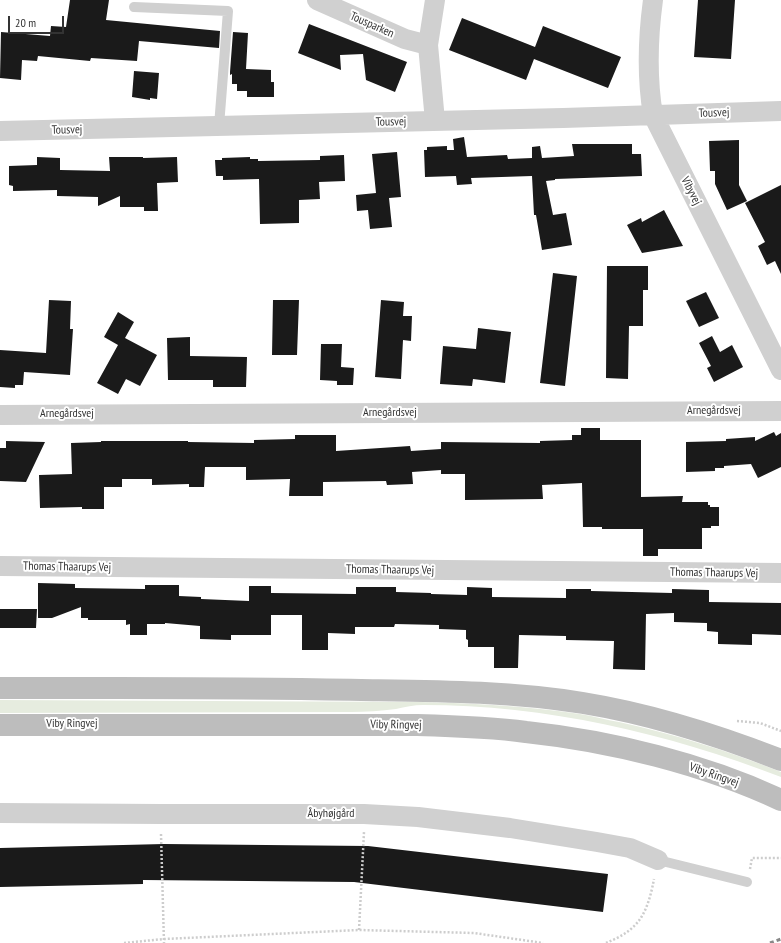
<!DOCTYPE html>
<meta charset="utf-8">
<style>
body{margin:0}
#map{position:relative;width:781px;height:943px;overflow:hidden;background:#fff;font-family:"PT Sans Narrow",sans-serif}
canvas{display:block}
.scale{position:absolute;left:8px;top:16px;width:56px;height:18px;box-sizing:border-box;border:2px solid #333;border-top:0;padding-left:5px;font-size:12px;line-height:14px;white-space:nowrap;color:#333;-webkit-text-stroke:3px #fff;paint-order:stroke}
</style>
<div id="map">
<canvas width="781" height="943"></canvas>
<div class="scale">20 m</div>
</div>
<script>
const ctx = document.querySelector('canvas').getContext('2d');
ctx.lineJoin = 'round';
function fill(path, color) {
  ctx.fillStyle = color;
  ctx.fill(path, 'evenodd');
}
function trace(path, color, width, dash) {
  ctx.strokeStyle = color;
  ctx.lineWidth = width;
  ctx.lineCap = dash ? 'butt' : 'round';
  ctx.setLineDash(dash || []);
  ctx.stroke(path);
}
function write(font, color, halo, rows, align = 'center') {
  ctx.font = font + ' "PT Sans Narrow",sans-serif';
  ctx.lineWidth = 4;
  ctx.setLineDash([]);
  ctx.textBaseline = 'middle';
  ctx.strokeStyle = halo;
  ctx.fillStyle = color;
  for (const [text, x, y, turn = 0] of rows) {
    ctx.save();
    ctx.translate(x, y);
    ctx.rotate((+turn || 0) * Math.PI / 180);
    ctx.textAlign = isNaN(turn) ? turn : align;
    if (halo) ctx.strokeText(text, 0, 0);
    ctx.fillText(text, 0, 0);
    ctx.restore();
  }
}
fill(new Path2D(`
 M0,700L420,702C473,703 527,706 580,714C593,716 606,720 619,722C674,734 728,751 781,772V777C667,733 546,705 423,705C414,705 405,707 396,709C381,711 366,712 351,712L0,713Z`), '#e6ecdf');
fill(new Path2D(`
 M70,0H109L106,20L220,31L219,48L139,41L137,61L91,58L90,61L38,56L37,61L22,60L21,80L0,78L1,32L50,36L51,26L66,27Z
 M698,0H735L731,59L694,57Z
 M462,18L535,47L543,26L621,57L608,88L534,59L526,80L449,50Z
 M309,24L407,62L395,92L366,80L363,54L340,55L341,70L298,53Z
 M233,32L248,33L246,69L271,70V82H274V97H247V91H237V84H232V74L230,75V72Z
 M134,71L159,73L157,99L150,98V100L132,97Z
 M464,137L467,157L507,155L508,159L532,158V147L540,146L542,158L574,156L572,144H632V154H641L642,176L555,179V180L546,181L553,215L566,213L572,245L542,250L536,215H534L532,176L471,178L472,184L457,185L456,176L425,177L424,150H427V147L447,146V150H454L453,139Z
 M739,140V185L747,201L727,210L715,184V171H710L709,141Z
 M397,152L401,197L389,198L392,227L370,229L368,210L357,211L356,195L376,193L372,154Z
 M344,155L345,181L319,182L320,199L299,200V223L260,224L259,179L223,180V176H216L215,160H222V158L250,157V159H258V161L320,160V156Z
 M37,157L60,158V170L110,171L109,157H143V158L177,157L178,182L157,183L158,211H144V207H120V196L98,206V197L57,196V190L13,191V186L9,185V166L37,165Z
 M781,185V274L775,261L767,265L758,246L765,242L745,203Z
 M664,210L683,246L642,253L627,225L641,218L642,222Z
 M607,266H648V290H643V326H629L628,379L606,378Z
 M553,273L577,276L565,386L540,383Z
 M706,292L719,318L699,327L686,301Z
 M49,300L71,301L70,329H73L70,375L24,372L23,385H15V388L0,387V350L46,353Z
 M273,300H299L297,355H272Z
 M381,300L404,302L403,316H412L411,341L403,340L401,379L375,377Z
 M118,312L134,322L125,338L157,355L140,386L126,379L118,394L97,383L118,345L104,337Z
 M478,328L511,332L505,383L473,379L472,386L440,384L443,346L476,349Z
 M712,336L720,352L732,345L743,367L714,382L707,368L711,366L699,343Z
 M190,337V356L247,357L246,387H213V380H168L167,338Z
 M321,344H342L341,367L354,368L353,385H337V381L320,380Z
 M581,428H600V440H641V497L683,496L682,502H708V505H710V507H719V526H711V528H702V549H658V556H643V529H602V527H583L582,483L542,485L543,499L465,500V474H441V470L412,472L413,484L387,485L386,481L323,482V496H289L290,479L246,480V467H205L204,487H189V484L152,485V479H122V487H104V509H82V507L40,508L39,475L72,474L71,443L101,442V441H188V442L254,443V440L295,439V435H336V451L410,446L411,451L441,449V442L540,443V441L572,440V435H581Z
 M774,432L776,436L781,433V467L758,478L751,464L724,466V468H715V471L686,472V442L726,441V439L755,437V441Z
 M6,441L45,442L26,482L0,481V448H6Z
 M38,583L75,584V588L145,589V585H179V596L201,597V599L249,601V586H271V593L356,594V587H396V592L431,593V594L467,595V587L492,588V597L566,598V589H591V591L672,593V589L709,590V602L781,603V635L752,634V645L718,644V632L707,631V623L674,622V613L646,614L645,670L613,669L614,641L566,640V636L519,635L518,668H494V647H468V640L466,639V630L439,629V625L395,624L394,627H355V634L328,633V650H302V615H271V635H231V640L200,639V626L165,623V624H147V635H130V624L126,625V620H88V618H81V607L52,618H38Z
 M0,609H37L36,628H0Z
 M164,844L368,846L608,874L603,912L354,882L143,880V884L0,887V848Z`), '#1a1a1a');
trace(new Path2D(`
 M737,721L760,723L781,731
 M161,834L164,943
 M750,869L752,858H781
 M359,930L364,832
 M124,943L164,939L359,930L474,933L543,943
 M606,943C615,939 625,935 633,927C646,916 651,895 654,879`), '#cdcdcd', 2.5, [2, 2]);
trace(new Path2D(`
 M134,7L228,11L219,126
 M658,860L747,882`), '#d0d0d0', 10);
trace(new Path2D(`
 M317,0L405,39L428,45
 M653,0C648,37 647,79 653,115L781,370
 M435,121L428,45L435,0
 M0,131L563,118L781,111
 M0,415L781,411
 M0,566L781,573
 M0,813L161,814H364L418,817L510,828L597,842L630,848L658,860`), '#d0d0d0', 20);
trace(new Path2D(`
 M0,688C120,688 241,687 361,690C435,691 509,691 583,703C651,714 717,735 781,760
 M0,725H417C454,726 490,727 526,732C611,741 704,764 781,800`), '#bdbdbd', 22);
trace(new Path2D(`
 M770,943L781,939`), '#888', 3, [4, 3]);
write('12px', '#333', '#fff', [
 ["Tousparken",372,25,24],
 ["Tousvej",714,113,-2],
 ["Tousvej",391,122,-1],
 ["Tousvej",67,130,-1],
 ["Vibyvej",691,191,63],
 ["Arnegårdsvej",714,411],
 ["Arnegårdsvej",390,413],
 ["Arnegårdsvej",67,414],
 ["Thomas Thaarups Vej",67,567,1],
 ["Thomas Thaarups Vej",390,570,1],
 ["Thomas Thaarups Vej",714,573,1],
 ["Viby Ringvej",72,724],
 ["Viby Ringvej",396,725,1],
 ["Viby Ringvej",714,775,19],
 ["Åbyhøjgård",331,814]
]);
</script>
